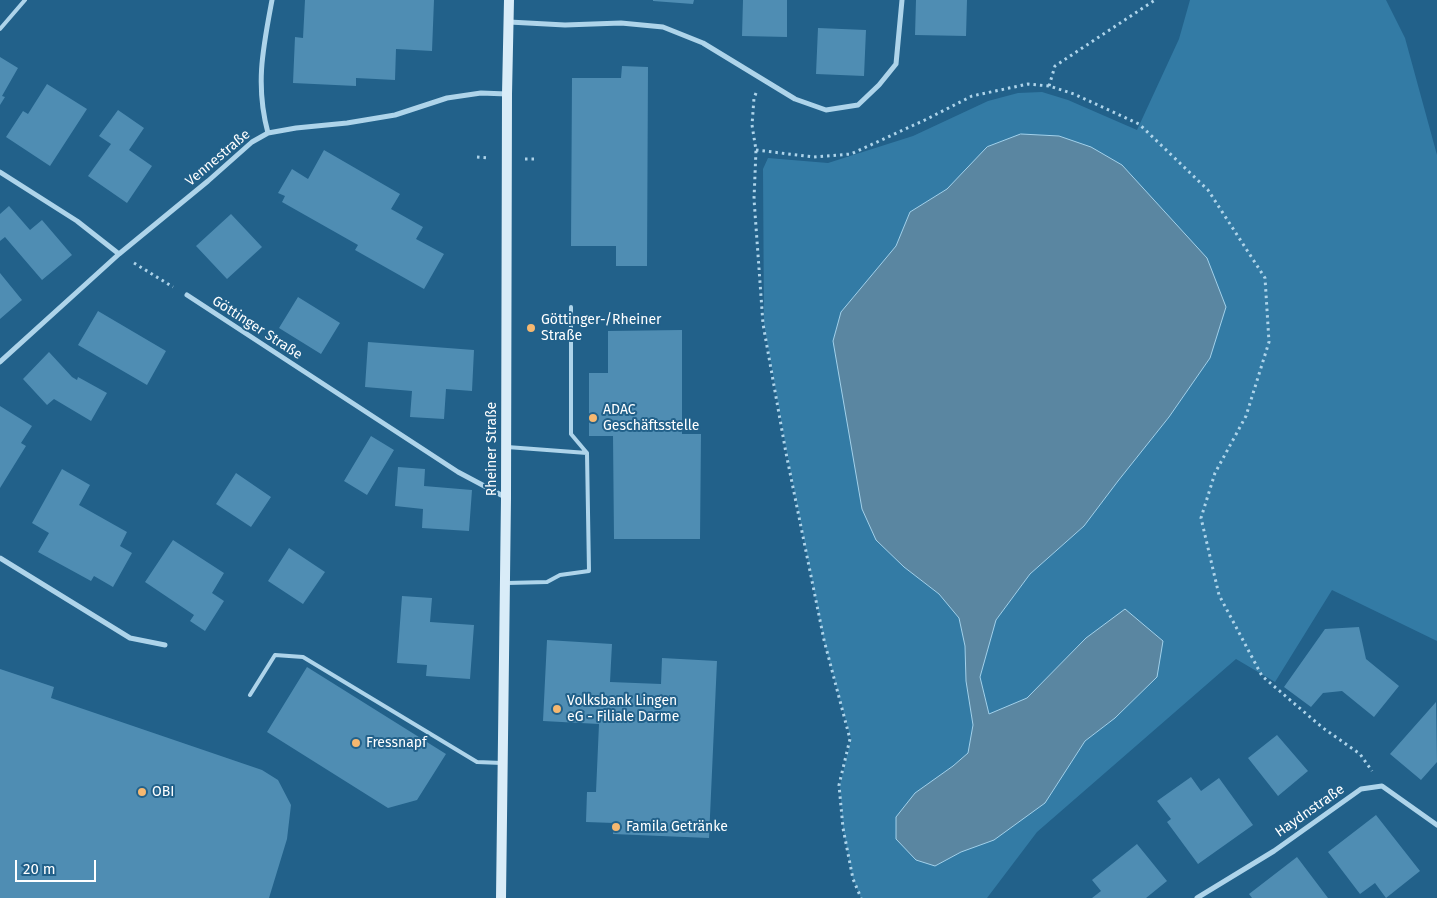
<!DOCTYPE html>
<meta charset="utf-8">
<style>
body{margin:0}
#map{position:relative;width:1437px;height:898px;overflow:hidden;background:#22618a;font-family:"Fira Sans",sans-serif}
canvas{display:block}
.scale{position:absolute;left:15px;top:860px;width:81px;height:22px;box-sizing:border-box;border:2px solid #fff;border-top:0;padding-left:6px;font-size:15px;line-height:18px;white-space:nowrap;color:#fff;-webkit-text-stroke:4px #22618a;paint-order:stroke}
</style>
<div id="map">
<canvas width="1437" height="898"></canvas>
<div class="scale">20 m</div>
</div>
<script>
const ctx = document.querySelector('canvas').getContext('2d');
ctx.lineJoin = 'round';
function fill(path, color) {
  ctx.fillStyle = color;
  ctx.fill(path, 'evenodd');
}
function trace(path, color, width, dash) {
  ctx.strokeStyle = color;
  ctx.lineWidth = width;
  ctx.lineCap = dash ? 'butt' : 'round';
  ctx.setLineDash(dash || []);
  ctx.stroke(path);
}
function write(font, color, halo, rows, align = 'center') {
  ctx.font = font + ' "Fira Sans",sans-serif';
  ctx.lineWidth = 4;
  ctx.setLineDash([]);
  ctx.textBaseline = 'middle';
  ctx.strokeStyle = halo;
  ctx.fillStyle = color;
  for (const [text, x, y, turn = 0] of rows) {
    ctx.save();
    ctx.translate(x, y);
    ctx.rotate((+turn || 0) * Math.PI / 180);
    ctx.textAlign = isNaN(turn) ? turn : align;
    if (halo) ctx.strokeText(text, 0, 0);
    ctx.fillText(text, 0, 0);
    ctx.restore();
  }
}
fill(new Path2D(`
 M1190,0H1386L1405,38L1437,155V641L1332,590L1275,682L1236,659L1037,832L987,898H861L853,879L843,828L840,785L851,739L824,641L787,453L764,324L763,169L768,158L828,163L913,136L988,101L1018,93L1042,92L1068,100L1137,130L1179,39ZM966,170L1210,358L1169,417L1118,481L1084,526L1030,574L996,620L980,677L989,715L1027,698L1086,638L1157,677L1115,718L1085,741L1045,803L961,852L935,866L953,766L968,753L973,725L966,681L965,646L959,618L939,594L904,567L876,540L845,402L833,341L841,312L896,246L910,212L947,189Z`), '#337ba5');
const water = new Path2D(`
 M1021,134L1059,136L1091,147L1122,165L1207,258L1226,307L1210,358L1169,417L1118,481L1084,526L1030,574L996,620L980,677L989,714L1027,698L1086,638L1125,609L1163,641L1157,677L1115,718L1085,741L1045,803L994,840L961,852L935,866L916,860L896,839V817L915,793L953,766L968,753L973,725L966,681L965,646L959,618L939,594L904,567L876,540L862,509L833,341L841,312L896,246L910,212L947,189L987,147Z`);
fill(water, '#5a86a1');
trace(water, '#a2d1eb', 1);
fill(new Path2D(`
 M305,0H434L432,51L396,49L395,80L356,78V86L293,83L295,37L303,38Z
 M653,0H694L693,4L653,1Z
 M743,0H787V37L742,36Z
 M916,0H967L966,36L915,35Z
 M818,28L866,30L864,76L816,74Z
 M0,57L18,68L2,96L5,97L0,105Z
 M622,66L648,67L647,266H616V246H571L572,78H621Z
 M47,84L87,109L50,166L6,137L23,111L28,114Z
 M118,110L144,128L129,150L152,166L127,203L88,176L111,144L99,136Z
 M324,150L400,194L391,209L423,227L416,239L444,254L424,289L355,250L358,245L282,202L285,196L278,193L292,169L308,179Z
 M9,206L30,230L42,220L72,255L42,280L5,237L0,241V214Z
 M231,214L262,247L227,279L196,246Z
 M0,273L22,300L0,319Z
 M298,297L340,323L321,354L279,328Z
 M98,311L166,351L147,385L78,345Z
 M682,330V434H701L700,539H614L613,436H589V373H608V331Z
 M368,342L474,350L472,391L446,389L444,419L410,417L412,391L365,387Z
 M49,352L72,377L77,380L78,377L107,393L91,421L54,399L47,405L23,379Z
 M0,406L32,426L21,443L26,446L0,488Z
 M371,436L394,450L367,495L344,481Z
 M398,467L425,469L424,486L472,490L469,531L422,528L423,509L395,506Z
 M62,469L90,485L79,505L127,532L120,546L132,553L113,587L94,576L91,581L38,552L49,533L32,523Z
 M236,473L271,497L251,527L216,504Z
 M173,540L224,573L212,593L224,601L205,631L190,621L194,615L145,582Z
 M289,548L325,572L303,604L268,581Z
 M402,596L432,598L430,622L474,625L470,679L426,676L427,665L397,663Z
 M1359,627L1366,659L1399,686L1374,717L1342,691L1323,693L1311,707L1284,687L1325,629Z
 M547,640L612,644L610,682L661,684L662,658L717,661L709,838L613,834L614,823L586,822L587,792H596L599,724L543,721Z
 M307,667L446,754L417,800L388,808L267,732Z
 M0,669L54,687L51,698L262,770L278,780L291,805L287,839L269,898H0Z
 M1436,702L1437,762L1421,780L1390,754Z
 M1277,735L1308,771L1278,796L1248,758Z
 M1191,777L1201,791L1219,778L1253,825L1198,864L1167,822L1171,819L1157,801Z
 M1376,815L1420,871L1386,898L1375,883L1360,894L1328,852Z
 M1137,844L1167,881L1146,898H1092L1101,891L1092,880Z
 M1297,857L1328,898H1252L1249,894Z`), '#4f8db3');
trace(new Path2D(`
 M1049,86L1055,66L1155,0
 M756,93L754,98L752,125L756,150L754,199L763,324L786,453L824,640L850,739L839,785L843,828L853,879L861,898
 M756,150L814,157L851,154L927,119L972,96L1028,84L1049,86L1074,94L1139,124L1208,190L1265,278L1269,342L1246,416L1215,473L1201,518L1219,595L1262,676L1323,728L1360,754L1372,771
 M477,157L489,158
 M525,159H537
 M134,263L173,287`), '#aed4ea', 3, [2.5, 4]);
trace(new Path2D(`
 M0,29L25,0
 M507,447L587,453
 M507,583L547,582L560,575L589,571L587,453L571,434V307
 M250,695L275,655L303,657L477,762L502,763`), '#aed4ea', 4);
trace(new Path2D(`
 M509,22L565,25L621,23L663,27L703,43L795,99L826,110L858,105L879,85L896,64L902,0
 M268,133C255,85 263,48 272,0
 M0,172L77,221L119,254
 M187,295L458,472L505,497
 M0,362L119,254L208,181L252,142L268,133L296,128L347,123L395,115L447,98L481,93L507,94
 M0,558L130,638L165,645
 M1197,898L1274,851L1361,789L1382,786L1437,825`), '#aed4ea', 5);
trace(new Path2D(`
 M501,898L506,498L507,94L509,0`), '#d9ecf8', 10);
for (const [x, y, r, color] of [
 [531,328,5,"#f6b870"],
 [593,418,5,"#f6b870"],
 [557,709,5,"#f6b870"],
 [356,743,5,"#f6b870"],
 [142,792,5,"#f6b870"],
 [616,827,5,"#f6b870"]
]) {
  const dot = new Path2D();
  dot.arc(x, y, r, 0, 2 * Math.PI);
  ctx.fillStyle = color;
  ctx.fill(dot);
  trace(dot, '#22618a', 2);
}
write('14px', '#fff', '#22618a', [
 ["Vennestraße",218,158,-40],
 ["Göttinger Straße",257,328,33],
 ["Rheiner Straße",492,449,-90],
 ["Haydnstraße",1310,811,-35]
]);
write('14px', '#fff', '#22618a', [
 ["Göttinger-/Rheiner",541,320],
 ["Straße",541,336],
 ["ADAC",603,410],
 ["Geschäftsstelle",603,426],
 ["Volksbank Lingen",567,701],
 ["eG - Filiale Darme",567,717],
 ["Fressnapf",366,743],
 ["OBI",152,792],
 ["Famila Getränke",626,827]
], 'left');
</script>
